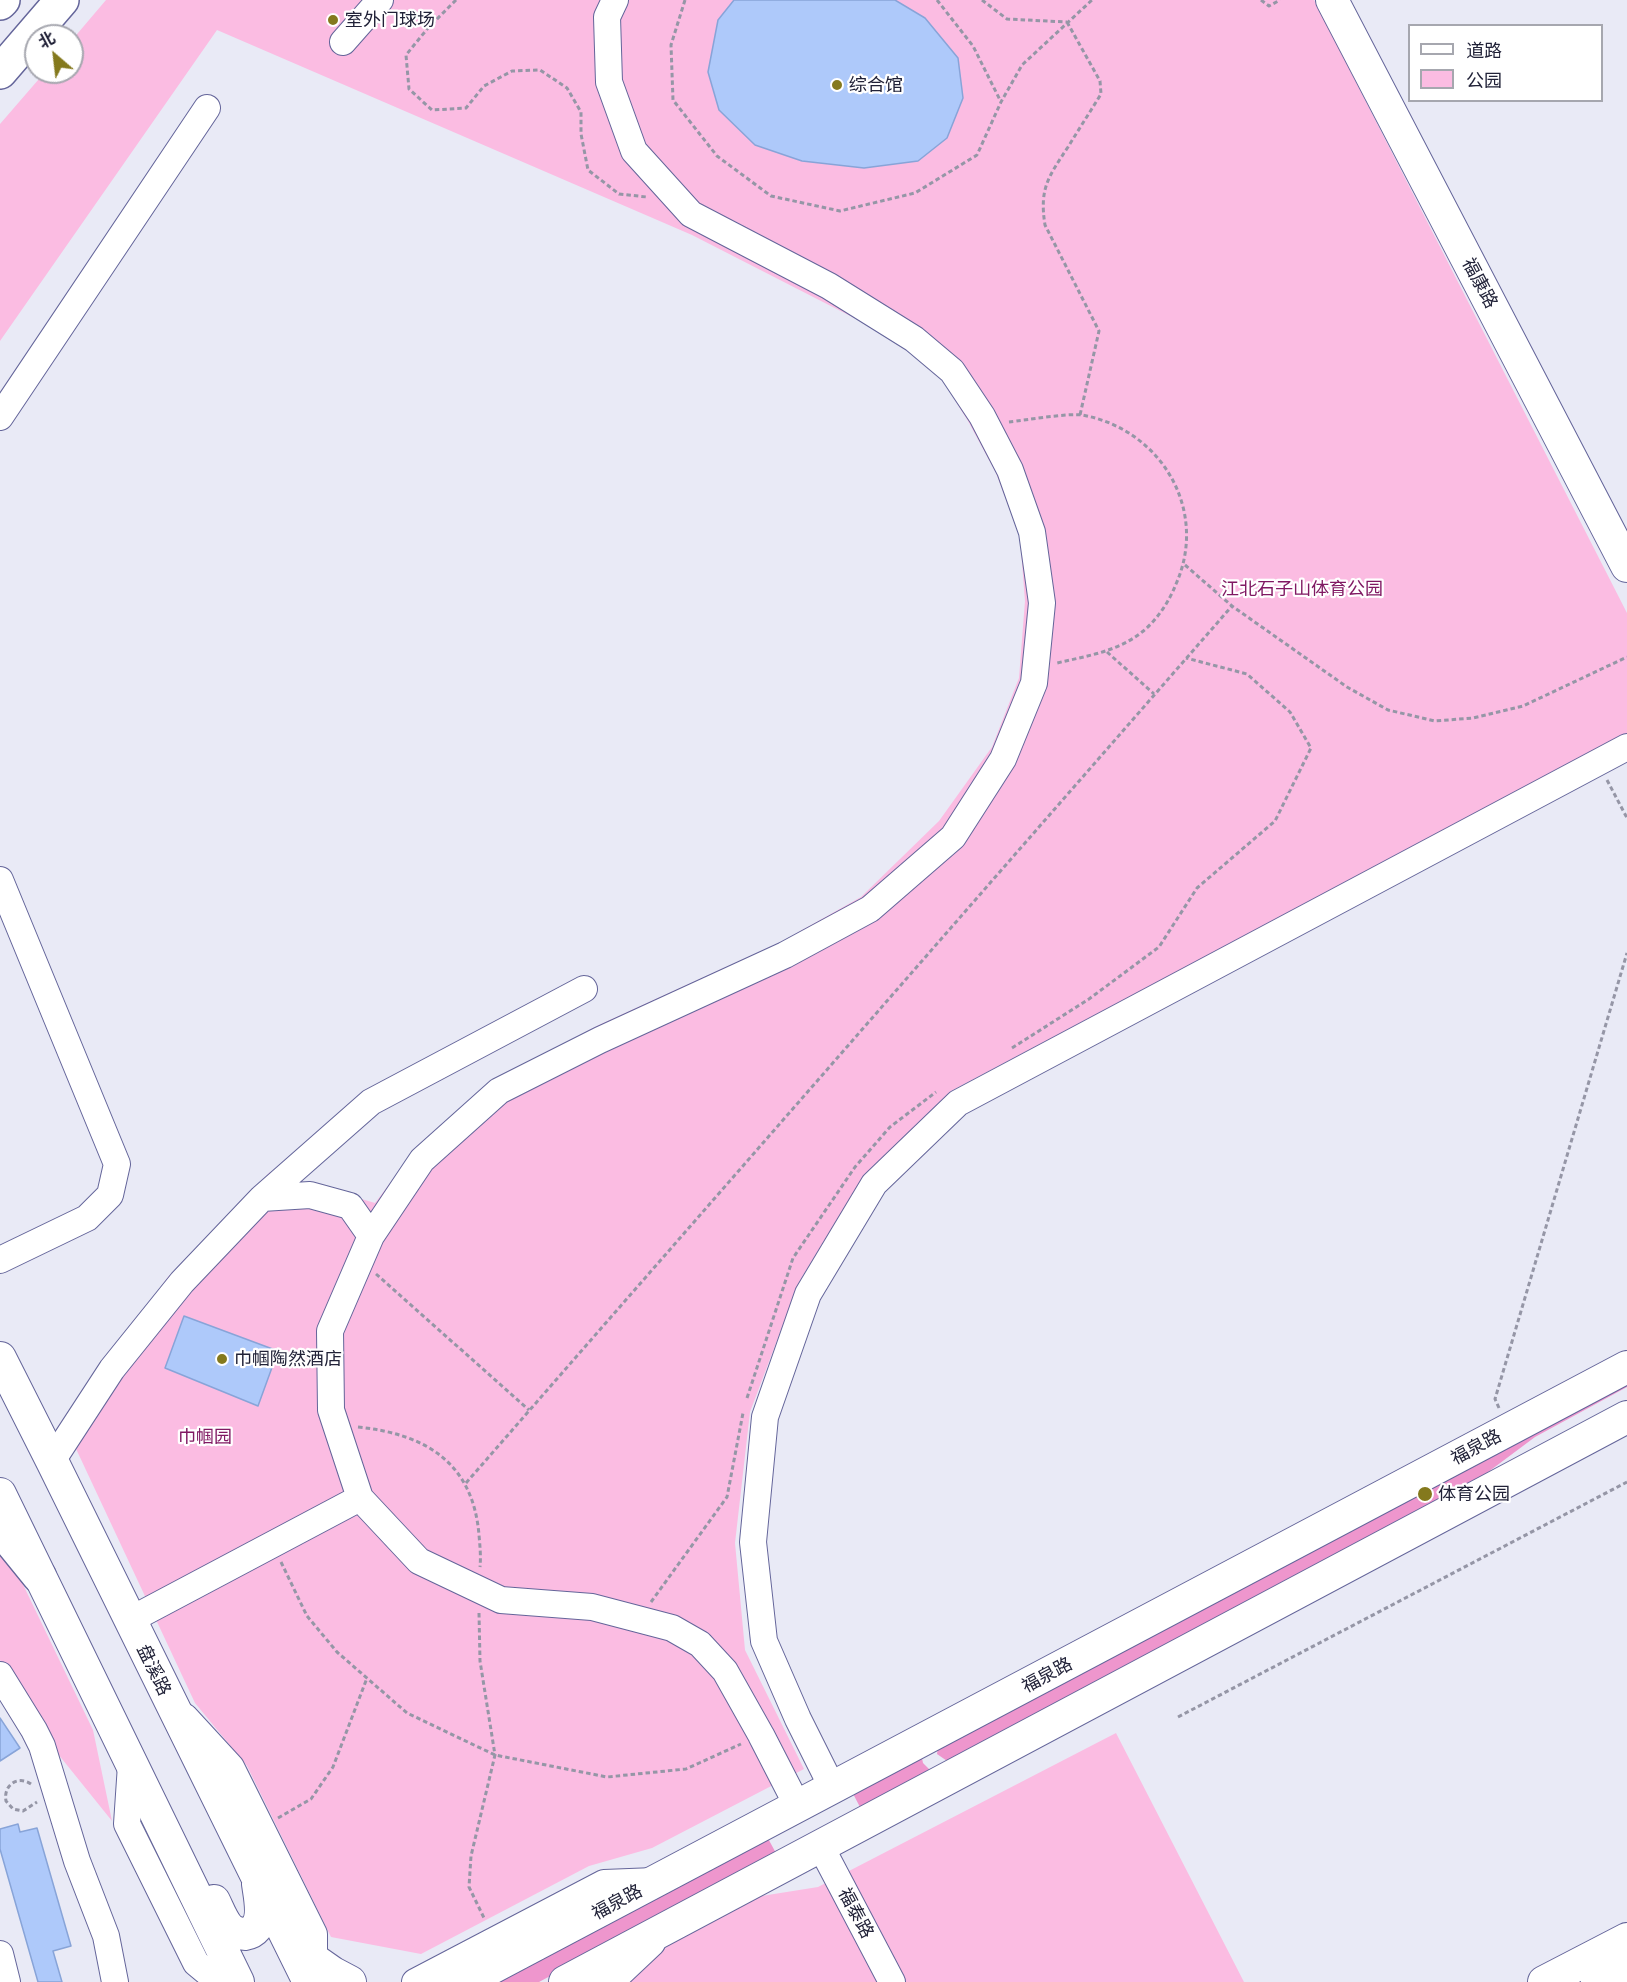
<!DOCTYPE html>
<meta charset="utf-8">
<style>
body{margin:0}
#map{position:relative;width:1627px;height:1982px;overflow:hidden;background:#e9eaf6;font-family:Commissioner,"Noto Sans SC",sans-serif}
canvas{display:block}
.legend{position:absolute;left:1408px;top:24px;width:195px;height:78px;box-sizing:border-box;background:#fff;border:2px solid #a6a7af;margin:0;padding:8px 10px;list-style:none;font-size:18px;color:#212238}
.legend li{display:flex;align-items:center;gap:12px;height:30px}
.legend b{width:30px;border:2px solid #a6a7af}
.north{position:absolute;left:24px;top:24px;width:60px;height:60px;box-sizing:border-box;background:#fff;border:2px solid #a6a7af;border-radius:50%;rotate:332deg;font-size:16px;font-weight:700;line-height:24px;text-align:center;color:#212238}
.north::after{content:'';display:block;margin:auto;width:21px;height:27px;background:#84791d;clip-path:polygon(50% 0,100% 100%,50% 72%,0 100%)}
</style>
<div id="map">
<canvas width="1627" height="1982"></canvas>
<ul class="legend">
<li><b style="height:8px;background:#fff"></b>道路</li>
<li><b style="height:16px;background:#fbbce2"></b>公园</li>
</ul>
<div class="north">北</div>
</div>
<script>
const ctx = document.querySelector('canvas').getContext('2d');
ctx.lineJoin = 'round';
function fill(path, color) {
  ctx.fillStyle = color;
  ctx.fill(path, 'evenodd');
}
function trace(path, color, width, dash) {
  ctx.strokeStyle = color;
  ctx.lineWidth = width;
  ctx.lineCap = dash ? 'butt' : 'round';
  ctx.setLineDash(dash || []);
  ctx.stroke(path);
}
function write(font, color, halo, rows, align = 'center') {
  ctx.font = font + ' Commissioner,"Noto Sans SC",sans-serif';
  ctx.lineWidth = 4.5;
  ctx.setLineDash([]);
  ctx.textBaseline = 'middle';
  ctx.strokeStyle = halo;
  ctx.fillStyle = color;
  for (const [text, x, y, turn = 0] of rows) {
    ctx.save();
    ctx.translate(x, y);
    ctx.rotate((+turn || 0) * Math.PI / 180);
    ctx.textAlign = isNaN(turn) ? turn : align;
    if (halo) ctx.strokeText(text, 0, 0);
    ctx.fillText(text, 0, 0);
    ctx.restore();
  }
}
fill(new Path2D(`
 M106,0H1314L1627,613V734L951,1091L864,1175L799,1282L750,1412L735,1543L745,1650L804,1769L652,1848L589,1866L421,1954L331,1937L247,1766L195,1703L63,1421L168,1277L270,1172L375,1203L413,1153L490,1082L599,1025L781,942L861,897L939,821L992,747L1019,678L1025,601L1020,537L996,473L968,421L941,378L909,346L692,235L217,30L0,341V124L45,72H72V40Z
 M0,1547L17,1572L93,1730L112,1821L50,1744L0,1660Z
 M1116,1733L1244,1982H627L671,1943L749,1898L818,1887Z`), '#fbbce2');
fill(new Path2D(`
 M1627,1373V1387L1535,1437L1468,1487L950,1763L937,1754L939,1739Z
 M920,1749L923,1763L932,1772L861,1809L849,1786Z
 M764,1831L777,1855L539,1982H482Z`), '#ee96cd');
const building = new Path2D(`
 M734,0H895L925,18L958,58L963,98L947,138L918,161L864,168L802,161L755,145L719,110L708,72L718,20Z
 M184,1316L278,1351L258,1406L165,1368Z
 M0,1718L20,1748L0,1761Z
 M18,1824L20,1832L37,1828L71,1946L53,1951L62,1982H38L0,1849V1829Z`);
fill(building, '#aec9fa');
trace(building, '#88a4d8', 1.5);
const minor = new Path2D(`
 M615,0L607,17L609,82L634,151L691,214L829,286L914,339L952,371L982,416L1010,470L1032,532L1042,603L1034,683L1003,759L953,837L870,909L785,955L600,1040L499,1091L422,1160L371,1236L330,1331L331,1410L360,1498L419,1561L501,1600L592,1607L672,1628L700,1644L725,1671L761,1735L798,1807
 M343,42L380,0
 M0,417L207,108
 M0,880L117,1164L110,1195L87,1218L0,1260
 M262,1198L310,1195L350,1206L371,1236
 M52,1461L112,1369L182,1282L262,1198L371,1102L584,989
 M130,1620L360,1498
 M0,1675L34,1730L42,1746L77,1861L106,1936L115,1982
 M185,1717L231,1767L314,1934V1976
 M131,1765L127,1824L196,1963L219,1982
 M833,1789L798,1719L764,1641L753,1542L765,1417L808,1294L874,1184L958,1103L1627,747
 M820,1845L892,1982
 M0,1954L7,1982
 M415,1982L604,1883L655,1881
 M607,1982L616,1977L652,1943`);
const major = new Path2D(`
 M1332,0L1627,566
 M0,1358L52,1461L309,1982
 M0,1494L238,1982
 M214,1901C218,1909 222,1920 228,1927C231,1931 239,1934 245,1934C268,1930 260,1899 258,1884
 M293,1945L333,1973L350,1982
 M430,1982L479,1975
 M465,1982L1627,1367
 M565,1982L1627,1417
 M1544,1982L1627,1939
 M1597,1982L1627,1967`);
const highway = new Path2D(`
 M0,3L3,0
 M0,72L62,0
 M0,1528L39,1576`);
trace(minor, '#64659a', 28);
trace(major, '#64659a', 34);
trace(highway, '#64659a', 36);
trace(new Path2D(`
 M456,0L428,28L406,55L409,89L432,110L466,108L484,86L512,71L540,70L567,88L581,112V134L588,170L619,194L647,197
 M685,0L671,45L673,100L717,156L771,196L840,211L915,193L977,155L1001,102L1022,65L1092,0
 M937,0L973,46L1001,102
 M982,0L1007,19L1067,22
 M1261,0L1269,6L1280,0
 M1067,22L1100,81L1101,94C1090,112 1079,129 1068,147C1049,176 1039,188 1045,225L1099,331L1080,415
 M1009,422C1026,420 1067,413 1082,415C1161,429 1209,510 1176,584C1169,602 1157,620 1142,632C1117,652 1086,656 1057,663
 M1185,565L1232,606L1347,687L1388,710L1435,721L1473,718L1523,706L1627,657
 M1107,652L1154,694
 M1607,780L1627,818
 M1012,1048L1089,999L1159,947L1197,888L1275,821L1311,748L1290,712L1247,674L1186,658
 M376,1274L529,1410
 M747,1398L793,1258L855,1167L890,1127L936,1092
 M1499,1408L1495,1399L1627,953
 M358,1427C426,1434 473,1463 479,1535C480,1546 481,1557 480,1567
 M466,1483L1232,606
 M281,1562L307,1616L337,1652L407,1713L495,1755L607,1777L686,1769L741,1744
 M651,1602L727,1497L743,1413
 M479,1613L480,1661L495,1755L471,1856L469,1887L485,1920
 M1178,1717L1627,1482
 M31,1784C18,1775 3,1785 6,1801L13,1809L23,1811L37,1802
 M278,1818L311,1799L333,1767L367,1678`), '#9596a6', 3, [4.5, 3]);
trace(minor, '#fff', 26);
trace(major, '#fff', 32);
trace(highway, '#fff', 33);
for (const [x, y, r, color] of [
 [333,20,6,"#84791d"],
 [837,85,6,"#84791d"],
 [222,1359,6,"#84791d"],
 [1425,1494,8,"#84791d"]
]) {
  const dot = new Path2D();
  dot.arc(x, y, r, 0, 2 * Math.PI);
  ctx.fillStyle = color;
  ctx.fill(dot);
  trace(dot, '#fff', 2);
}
write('18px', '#212238', '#fff', [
 ["室外门球场",345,20],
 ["综合馆",849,85],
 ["巾帼陶然酒店",234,1359],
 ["体育公园",1438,1494]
], 'left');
write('18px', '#212238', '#fff', [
 ["福康路",1480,283,62],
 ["福泉路",1476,1447,-28],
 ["盘溪路",154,1670,64],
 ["福泉路",1047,1675,-28],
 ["福泉路",617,1902,-28],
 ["福泰路",856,1913,62]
]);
write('18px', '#801963', '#fff', [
 ["江北石子山体育公园",1302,589],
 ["巾帼园",205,1437]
]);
</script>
